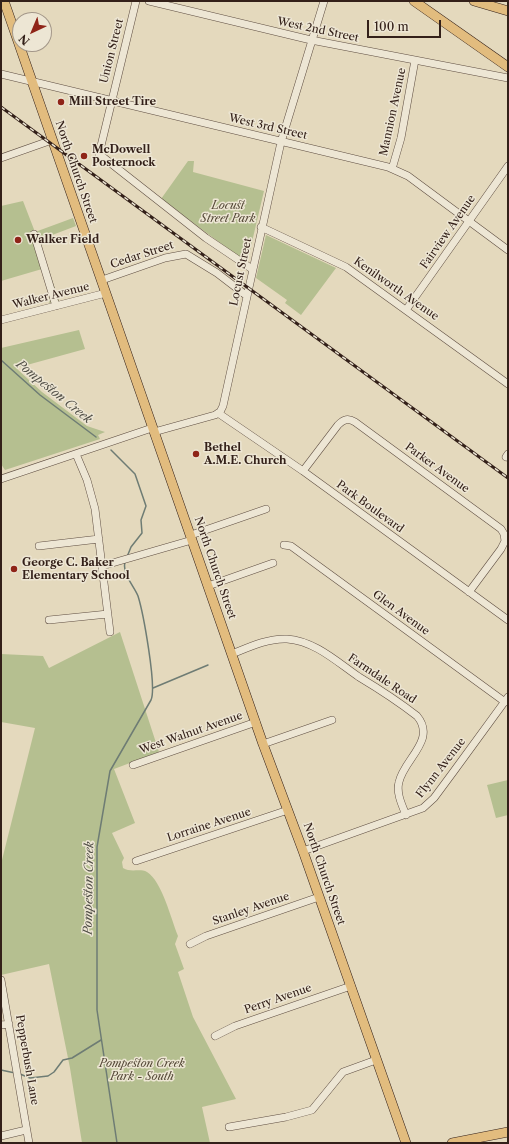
<!DOCTYPE html>
<style>
body{margin:0}
#map{position:relative;width:509px;height:1144px;overflow:hidden;background:#e4d9bd;font-family:"Libre Caslon Text",serif}
canvas{display:block}
.frame{position:absolute;inset:0;border:2px solid #332019;pointer-events:none}
.north{position:absolute;left:12px;top:12px;width:40px;height:40px;box-sizing:border-box;background:#ede6d4;border:1px solid #a39789;border-radius:50%;rotate:224deg;font-size:11px;font-weight:700;line-height:16px;text-align:center;color:#332019}
.north::after{content:'';display:block;margin:auto;width:14px;height:18px;background:#8f2418;clip-path:polygon(50% 0,100% 100%,50% 72%,0 100%)}
.scale{position:absolute;left:367px;top:20px;width:74px;height:18px;box-sizing:border-box;border:2px solid #332019;border-top:0;padding-left:5px;font-size:12px;line-height:14px;white-space:nowrap;color:#332019;-webkit-text-stroke:3px #ede6d4;paint-order:stroke}
</style>
<div id="map">
<canvas width="509" height="1144"></canvas>
<div class="frame"></div>
<div class="north">N</div>
<div class="scale">100 m</div>
</div>
<script>
const ctx = document.querySelector('canvas').getContext('2d');
ctx.lineJoin = 'round';
function fill(path, color) {
  ctx.fillStyle = color;
  ctx.fill(path, 'evenodd');
}
function trace(path, color, width, dash) {
  ctx.strokeStyle = color;
  ctx.lineWidth = width;
  ctx.lineCap = dash ? 'butt' : 'round';
  ctx.setLineDash(dash || []);
  ctx.stroke(path);
}
function write(font, color, halo, rows, align = 'center') {
  ctx.font = font + ' "Libre Caslon Text",serif';
  ctx.lineWidth = 3;
  ctx.setLineDash([]);
  ctx.textBaseline = 'middle';
  ctx.strokeStyle = halo;
  ctx.fillStyle = color;
  for (const [text, x, y, turn = 0] of rows) {
    ctx.save();
    ctx.translate(x, y);
    ctx.rotate((+turn || 0) * Math.PI / 180);
    ctx.textAlign = isNaN(turn) ? turn : align;
    if (halo) ctx.strokeText(text, 0, 0);
    ctx.fillText(text, 0, 0);
    ctx.restore();
  }
}
fill(new Path2D(`
 M188,161H194L193,172L264,191L247,263L161,199Z
 M23,201L35,232L73,218L76,226L39,240L59,301L49,303L50,300L42,269L1,281V206Z
 M266,235L336,268L301,315L285,303L287,300L256,278Z
 M79,330L85,349L16,368L42,392L87,426L105,432L98,435L100,439L5,470L1,464V348Z
 M120,632L159,752L114,769L135,823L112,833L124,858L122,862L123,868C131,873 140,868 147,872C162,881 171,919 178,936L175,944L184,969L178,972L193,1017L236,1099L202,1107L210,1143H82L70,1068L49,964L1,975V864L35,728L1,722V654L43,656L49,668Z
 M508,780V815L496,818L487,785Z`), '#b5bf90');
trace(new Path2D(`
 M1,360L40,395L96,437
 M111,450L135,474L146,506L141,520L142,533L131,547L127,557
 M153,688L208,665
 M1,1070L15,1073
 M20,1074L30,1078L48,1076L54,1072L63,1060L72,1058L101,1040
 M117,1143L97,1010V847L110,771L151,700C157,687 143,612 138,596C134,586 122,574 125,562`), '#6e7c74', 1.5);
const minor = new Path2D(`
 M136,1L99,154L206,238L252,269
 M149,1L311,40L508,78
 M1,74L388,167L408,176L508,250
 M1,158L52,140
 M392,169L401,138L415,60
 M261,227L346,267L508,384
 M34,234L56,306
 M102,280L165,258L186,254L217,273L247,296
 M406,310L508,166
 M1,320L106,293
 M218,413L303,471L508,620
 M154,432L215,415L220,412L223,406L281,142L324,1
 M76,454L87,480L95,509L110,632
 M506,457L508,454
 M303,471L338,425C344,419 348,418 355,422L501,529L504,534L505,541L501,549L469,592
 M1,479L152,428
 M191,535L266,509
 M284,545L291,546L505,702
 M39,546L99,539
 M102,566L192,540
 M208,586L273,563
 M49,620L108,614
 M232,654C249,647 268,638 287,639C315,641 337,662 359,677C379,689 399,702 417,716C437,740 404,759 399,782C396,793 402,805 406,815
 M263,744L332,720
 M133,765L256,722
 M303,851L423,808L434,798L454,771L508,697
 M136,861L288,810
 M190,944L206,936L319,897
 M1,980L29,1143
 M1,1025L9,1024
 M215,1036L235,1026L351,986
 M229,1127L286,1117L312,1110L343,1072L376,1060
 M1,1136L26,1130`);
const major = new Path2D(`
 M4,1L263,744L303,851L406,1143
 M414,1L508,67
 M474,1L508,11
 M452,1143L508,1132`);
trace(minor, '#5f4e42', 8);
trace(major, '#332019', 10);
trace(minor, '#ede6d4', 7);
trace(major, '#e2bc7e', 9);
const rail = new Path2D(`
 M1,107L508,478`);
trace(rail, '#332019', 3);
trace(rail, '#ede6d4', 1.5, [4.5]);
for (const [x, y, r, color] of [
 [61,102,4,"#8f2418"],
 [84,156,4,"#8f2418"],
 [18,240,4,"#8f2418"],
 [196,454,4,"#8f2418"],
 [14,569,4,"#8f2418"]
]) {
  const dot = new Path2D();
  dot.arc(x, y, r, 0, 2 * Math.PI);
  ctx.fillStyle = color;
  ctx.fill(dot);
  trace(dot, '#ede6d4', 1.5);
}
write('11px', '#332019', '#ede6d4', [
 ["West 2nd Street",318,30,12],
 ["Union Street",112,51,-76],
 ["Mannion Avenue",393,112,-78],
 ["West 3rd Street",268,127,13],
 ["North Church Street",76,172,71],
 ["Fairview Avenue",448,232,-55],
 ["Cedar Street",142,255,-18],
 ["Locust Street",241,272,-78],
 ["Kenilworth Avenue",396,289,35],
 ["Walker Avenue",51,296,-14],
 ["Parker Avenue",437,468,36],
 ["Park Boulevard",370,507,36],
 ["North Church Street",215,568,71],
 ["Glen Avenue",401,613,36],
 ["Farmdale Road",382,679,34],
 ["West Walnut Avenue",191,733,-19],
 ["Flynn Avenue",441,768,-52],
 ["Lorraine Avenue",209,825,-18],
 ["North Church Street",324,874,71],
 ["Stanley Avenue",251,909,-19],
 ["Perry Avenue",278,999,-19],
 ["Pepperbush Lane",27,1060,80]
]);
write('bold 11px', '#332019', '#ede6d4', [
 ["Mill Street Tire",69,102],
 ["McDowell",92,150],
 ["Posternock",92,163],
 ["Walker Field",26,240],
 ["Bethel",204,448],
 ["A.M.E. Church",204,461],
 ["George C. Baker",22,563],
 ["Elementary School",22,576]
], 'left');
write('italic 11px', '#544837', '#ede6d4', [
 ["Locust",228,206],
 ["Street Park",228,219],
 ["Pompeston Creek",142,1064],
 ["Park - South",142,1077]
]);
write('italic 12px', '#504e46', '#ede6d4', [
 ["Pompeston Creek",54,392,39],
 ["Pompeston Creek",89,888,-89]
]);
</script>
